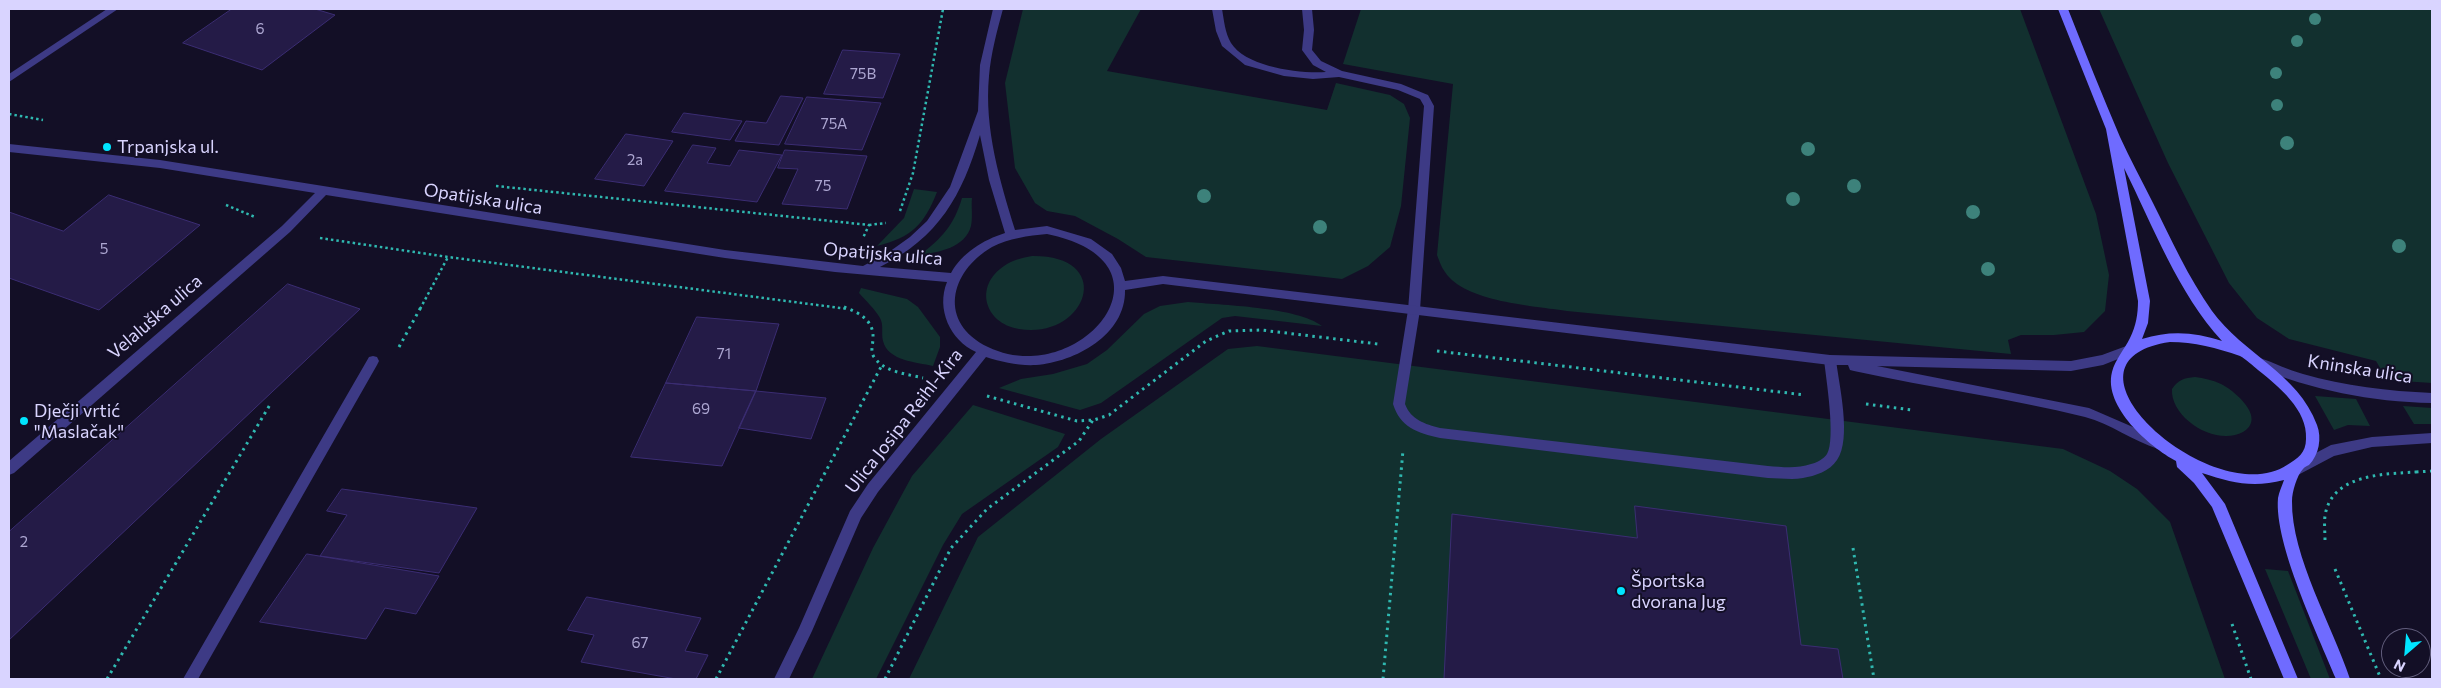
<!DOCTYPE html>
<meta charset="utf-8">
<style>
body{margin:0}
#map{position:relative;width:2441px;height:688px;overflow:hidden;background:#130f26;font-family:Commissioner,sans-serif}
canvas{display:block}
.frame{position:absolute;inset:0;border:10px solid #d9d4ff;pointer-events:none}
.north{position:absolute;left:2381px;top:628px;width:50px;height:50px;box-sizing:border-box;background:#130f26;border:1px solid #625e7d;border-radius:50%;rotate:207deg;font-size:14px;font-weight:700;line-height:20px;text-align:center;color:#d9d4ff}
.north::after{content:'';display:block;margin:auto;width:18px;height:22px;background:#00e5ff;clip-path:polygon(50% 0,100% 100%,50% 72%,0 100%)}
</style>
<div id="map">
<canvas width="2441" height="688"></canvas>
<div class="frame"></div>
<div class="north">N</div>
</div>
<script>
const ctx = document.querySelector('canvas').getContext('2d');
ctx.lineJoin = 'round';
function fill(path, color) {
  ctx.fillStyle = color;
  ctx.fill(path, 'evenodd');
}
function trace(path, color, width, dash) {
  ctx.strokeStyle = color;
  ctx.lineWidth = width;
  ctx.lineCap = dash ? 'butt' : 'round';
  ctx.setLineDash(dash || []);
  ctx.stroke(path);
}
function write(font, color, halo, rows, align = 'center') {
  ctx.font = font + ' Commissioner,sans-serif';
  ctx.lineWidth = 4;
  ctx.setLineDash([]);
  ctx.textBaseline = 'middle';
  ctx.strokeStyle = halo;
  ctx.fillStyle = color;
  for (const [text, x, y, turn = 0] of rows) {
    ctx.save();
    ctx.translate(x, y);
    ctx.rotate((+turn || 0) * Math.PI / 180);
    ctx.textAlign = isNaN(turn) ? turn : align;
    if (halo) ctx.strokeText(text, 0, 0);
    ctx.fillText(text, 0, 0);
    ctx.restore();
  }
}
fill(new Path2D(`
 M1023,9H1141L1107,71L1327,110L1336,83L1390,95L1404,104L1410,118L1401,206L1390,247L1368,266L1342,279L1146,257L1118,239L1075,216L1047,211L1035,203L1015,168L1005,83Z
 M1361,9H2020L2096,214L2109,275L2105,311L2084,332L2054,335H2021L2008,340L2011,354L1567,311C1535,306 1464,302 1445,272C1441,267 1439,260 1437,255L1453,84L1343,64Z
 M2099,9H2432V383L2387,380L2376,361L2289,339L2257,318L2229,283L2168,163Z
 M914,189L937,192C924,225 912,237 877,246L904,218Z
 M962,198H972C971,206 973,217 971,226C965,248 939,252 920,255C942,238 954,225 962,198Z
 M1032,256C1117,255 1087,340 1019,329C984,323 974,286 1004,266C1012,260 1022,258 1032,256Z
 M861,288L907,299L918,307L940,337V347L933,366C916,362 888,361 883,341C881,333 884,325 880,318C875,309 866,301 859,293Z
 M1188,302C1220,305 1298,307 1322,326L1235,316L1222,318L1101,403L1080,410L999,388L1021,379L1053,374L1087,364L1107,350L1144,314L1160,306Z
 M1257,346L2063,449L2110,471L2137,489L2170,522L2225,679H909L978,537L1101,439L1228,349Z
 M2195,377C2204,378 2212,380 2221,384C2235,391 2267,418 2243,432C2216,447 2170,418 2172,389C2178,380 2184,378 2195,377Z
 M2315,396L2356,399L2370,426L2348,425L2334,430Z
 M973,405L1065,434L1058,447L962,514L943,545L876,679H812L873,548L912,476Z
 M2403,406L2432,408V424H2414Z
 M2265,569L2288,571L2330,679H2311Z`), '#12302f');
const building = new Path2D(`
 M232,9H315L335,15L262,70L183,43Z
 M843,50L900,54L883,98L824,94Z
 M781,96L803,98L779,145L735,141L746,121L766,123Z
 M807,97L881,103L862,150L785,144Z
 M684,113L742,121L730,140L672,132Z
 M626,134L673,141L644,186L595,179Z
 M693,145L716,148L707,163L730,166L739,150L782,155L757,202L665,191Z
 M785,150L867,156L847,209L782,204L798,169L778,168Z
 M109,195L200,225L99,310L9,278V212L63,231Z
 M288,284L360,309L9,640V532Z
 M697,317L779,324L756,391L666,383Z
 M666,383L756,391L722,466L631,457Z
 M756,391L826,398L811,439L739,428Z
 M342,489L477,508L439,573L320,556L347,515L327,511Z
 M1635,506L1786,526L1801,645L1838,649L1843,679H1444L1452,514L1637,538Z
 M307,554L439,576L416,614L385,608L366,639L260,622Z
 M587,597L701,618L685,651L708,655L696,679H676L581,662L594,635L568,630Z`);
fill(building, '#241b47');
trace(building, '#3b2d73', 1);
trace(new Path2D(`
 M9,114L43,120
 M496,186L869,225L863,238
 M226,205L255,217
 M900,211L913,173L943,9
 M869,225L886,223
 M320,238L448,257L848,309
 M420,309L448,257`), '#2fb8b0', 2.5, [2.5, 3]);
trace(new Path2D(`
 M844,307C858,312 874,320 873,338C873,345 870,351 874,357C884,372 907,374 923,378
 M399,347L421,307
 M1437,351L1805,395
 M987,396L1077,421L1094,420L1109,415L1206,341L1229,331L1261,330L1378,344
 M1866,404L1912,410
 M2416,472L2432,471
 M2325,540C2325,532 2324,524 2325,516C2331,474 2384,474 2416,472L2414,468
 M1853,548L1874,679
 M2335,569L2381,679
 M2232,624L2251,679
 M107,679L271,403
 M716,679L882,365
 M885,679L951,548L987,509L1079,441L1093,420
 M1383,679L1403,450`), '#2fb8b0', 3, [2.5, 4.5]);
fill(new Path2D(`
 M1212,9H1222C1224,20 1225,33 1231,43C1246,67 1300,74 1326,72L1313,65L1302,50L1304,30L1302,9H1312L1314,30L1312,50L1321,61L1342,71L1401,84L1428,95L1434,106L1420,310L1405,404C1411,420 1425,424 1440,428L1768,466C1782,467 1797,469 1811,464C1816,463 1824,459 1827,454C1836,439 1826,378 1824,360L1826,356H1834L1836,360C1839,385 1852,439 1837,460C1830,471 1815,476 1803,478C1792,480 1780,478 1768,478L1440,438C1417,433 1400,427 1393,404L1408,310L1424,106L1420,99L1398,90L1339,77L1313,79L1284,76L1245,65L1222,46L1216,31Z`), '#3d3a85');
fill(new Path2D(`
 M107,9H118L9,82V74Z
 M993,9H1003C997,31 991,53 989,76C984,129 1000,181 1015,230L1047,226L1091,239L1112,254L1121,268L1125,281L1163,276L1830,355L2071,361L2102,355L2129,345L2133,347L2135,350L2133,353L2103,365L2071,371L1877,366L2089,408L2163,440L2165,444L2163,448L2158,449C2133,441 2111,424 2085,417C2009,398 1931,388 1854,371L1850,370L1848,365H1830L1163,284L1125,290C1126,335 1075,362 1036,365C1019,366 1002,362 986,357L878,492L861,518L812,631L789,679H774L799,628L850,511L868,484L976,352C950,340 936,309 947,282L835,272L725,258L326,195L290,232L14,473L9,475V461L282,226L315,193L160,168L9,152V144L160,160L725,250L863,266L889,252L910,237L927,221L950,187L978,111L980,65ZM980,135L989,180L1005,233C983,240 962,253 951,273L880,267C939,237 962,196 980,135ZM1047,234C1187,263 1079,391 988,347C938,323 949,272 992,247C1009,238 1028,236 1047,234Z
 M373,356L377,357L379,361L377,365L198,679H183L369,357Z
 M2260,358C2275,363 2288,370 2303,374C2345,386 2388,391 2432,393V403C2371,402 2312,390 2256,367L2254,363L2256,359Z
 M2432,433V443L2372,447L2334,456L2298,475L2293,473L2291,469L2293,465L2331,445L2372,437Z`), '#3d3a85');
fill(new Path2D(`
 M2058,9H2068C2085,52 2102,95 2120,137C2130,159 2142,181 2153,203C2171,239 2188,277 2212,311C2243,354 2298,373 2317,425C2322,438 2319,455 2309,465C2307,466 2304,467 2303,469C2297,475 2292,492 2292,501C2291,556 2333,627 2350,679H2336C2318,635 2274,544 2278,498C2279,492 2282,486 2284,480C2253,488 2232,483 2202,473L2225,504L2298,679H2284L2212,507L2194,483L2177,467L2176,461C2150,447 2103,407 2112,372C2115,360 2124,350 2130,338C2136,326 2138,314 2138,301L2106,129ZM2124,168C2153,226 2178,293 2222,341C2195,332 2170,330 2142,339L2148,323L2150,301ZM2170,342C2194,342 2217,348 2240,356C2246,359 2253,366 2258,370C2278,386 2308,410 2306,439C2306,453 2298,458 2287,465C2215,513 2040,361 2170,342Z`), '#6f6bff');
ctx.fillStyle = '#3d827b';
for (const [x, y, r] of [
 [2315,19,6],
 [2297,41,6],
 [2276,73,6],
 [2277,105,6],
 [2287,143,7],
 [1808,149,7],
 [1854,186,7],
 [1204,196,7],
 [1793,199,7],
 [1973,212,7],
 [1320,227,7],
 [2399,246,7],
 [1988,269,7]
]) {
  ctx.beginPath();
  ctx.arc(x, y, r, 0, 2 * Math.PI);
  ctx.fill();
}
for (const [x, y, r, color] of [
 [107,147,5,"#00e5ff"],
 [24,421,5,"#00e5ff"],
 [1621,591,5,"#00e5ff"]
]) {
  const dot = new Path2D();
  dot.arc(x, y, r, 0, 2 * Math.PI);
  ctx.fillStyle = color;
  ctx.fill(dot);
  trace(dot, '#130f26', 2);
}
write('15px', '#aca6d1', null, [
 ["6",260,29],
 ["75B",863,74],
 ["75A",834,124],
 ["2a",635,160],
 ["75",823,186],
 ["5",104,249],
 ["71",724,354],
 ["69",701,409],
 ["2",24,542],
 ["67",640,643]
]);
write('18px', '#d9d4ff', '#130f26', [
 ["Trpanjska ul.",117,147],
 ["Dječji vrtić",34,411],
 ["\"Maslačak\"",34,432],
 ["Športska",1631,581],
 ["dvorana Jug",1631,602]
], 'left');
write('18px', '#d9d4ff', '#130f26', [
 ["Opatijska ulica",483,199,9],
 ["Opatijska ulica",883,254,5],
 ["Velaluška ulica",155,317,-41],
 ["Kninska ulica",2360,369,9],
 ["Ulica Josipa Reihl-Kira",904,421,-52]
]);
</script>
